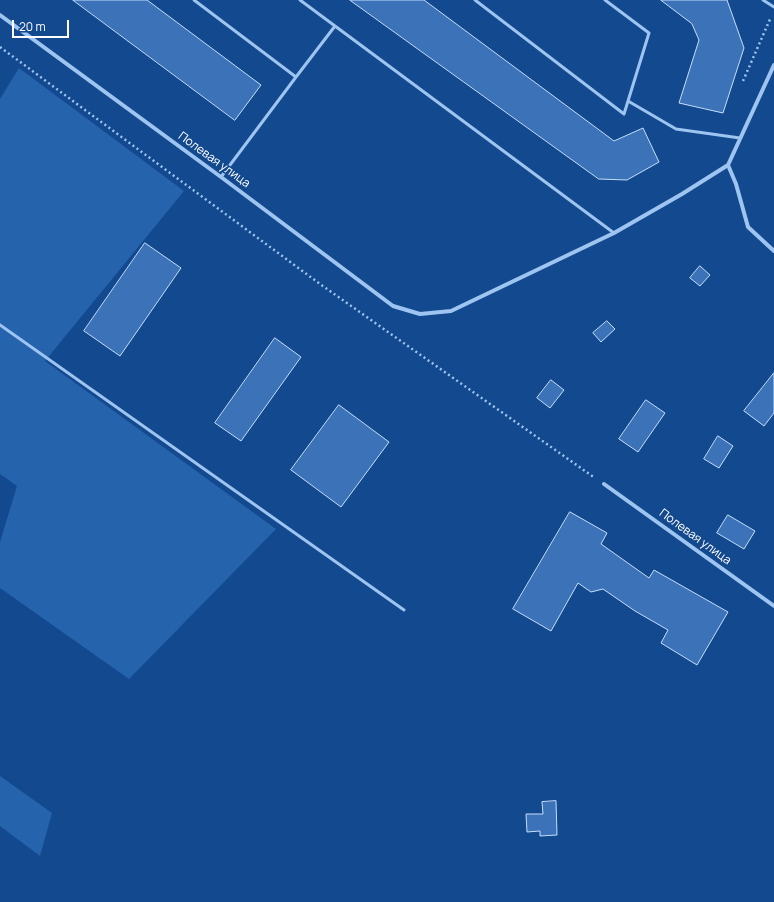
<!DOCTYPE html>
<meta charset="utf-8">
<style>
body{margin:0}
#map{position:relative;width:774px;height:902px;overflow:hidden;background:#13498e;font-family:Manrope,sans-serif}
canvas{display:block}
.scale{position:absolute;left:12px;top:20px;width:57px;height:18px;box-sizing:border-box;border:2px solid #fff;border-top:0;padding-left:5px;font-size:12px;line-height:14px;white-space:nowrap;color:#fff;-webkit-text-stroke:3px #13498e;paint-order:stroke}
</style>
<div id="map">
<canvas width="774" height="902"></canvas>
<div class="scale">20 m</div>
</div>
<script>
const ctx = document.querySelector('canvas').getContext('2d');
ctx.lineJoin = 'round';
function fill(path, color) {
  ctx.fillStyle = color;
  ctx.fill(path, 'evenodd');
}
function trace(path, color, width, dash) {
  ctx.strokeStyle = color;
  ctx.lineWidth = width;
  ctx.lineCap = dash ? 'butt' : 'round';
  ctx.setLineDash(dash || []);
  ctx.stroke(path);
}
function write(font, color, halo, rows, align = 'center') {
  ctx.font = font + ' Manrope,sans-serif';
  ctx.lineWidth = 3;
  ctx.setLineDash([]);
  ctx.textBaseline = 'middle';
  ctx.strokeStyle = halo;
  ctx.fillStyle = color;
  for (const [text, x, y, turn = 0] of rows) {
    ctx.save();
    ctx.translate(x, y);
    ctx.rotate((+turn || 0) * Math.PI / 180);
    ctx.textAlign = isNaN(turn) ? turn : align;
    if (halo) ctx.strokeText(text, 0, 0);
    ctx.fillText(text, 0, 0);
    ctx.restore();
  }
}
fill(new Path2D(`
 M19,68L184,191L45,361L276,529L129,679L0,588V542L17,486L0,474V99Z
 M0,776L52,813L40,856L0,826Z`), '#2563ad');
const building = new Path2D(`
 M73,0H147L261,85L235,120Z
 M350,0H424L614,141L643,128L659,162L627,180L599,179Z
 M661,0H727L744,48L723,113L679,103L699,40L692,24Z
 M145,243L181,268L120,356L84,331Z
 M700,266L710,275L700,286L690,278Z
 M607,321L615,329L601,342L593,333Z
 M275,338L301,357L241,441L215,423Z
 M774,373V413L764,426L744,411Z
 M551,380L564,390L550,408L537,398Z
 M646,400L665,413L638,452L619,439Z
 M339,405L389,442L341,507L291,470Z
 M718,436L733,446L719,468L704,459Z
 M570,512L607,533L601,544L649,578L654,570L728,612L697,665L661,643L668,630L635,611L603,589L591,592L578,583L551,631L513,609Z
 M728,515L755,531L744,549L717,533Z
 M556,801L557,835L540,836V831L527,832L526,814H543L542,802Z`);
fill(building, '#3c73b8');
trace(building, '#c5defc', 1);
trace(new Path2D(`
 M0,47L320,284L595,478
 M743,81L771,17`), '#9ec4f1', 2.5, [2, 3]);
trace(new Path2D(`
 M194,0L296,77L335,26L300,0
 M475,0L624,114L649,33L605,0
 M763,0L774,7
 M335,26L614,233
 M628,101L676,129L740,138
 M221,177L296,77
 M0,325L404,610`), '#9ec4f1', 3);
trace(new Path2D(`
 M0,15L221,177L393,306L420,314L451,311L614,233L682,194L728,165L774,65
 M728,165L736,184L748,227L774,251
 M604,484L774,606`), '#9ec4f1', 4);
write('12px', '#fff', '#13498e', [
 ["Полевая улица",214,160,36],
 ["Полевая улица",695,537,36]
]);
</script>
